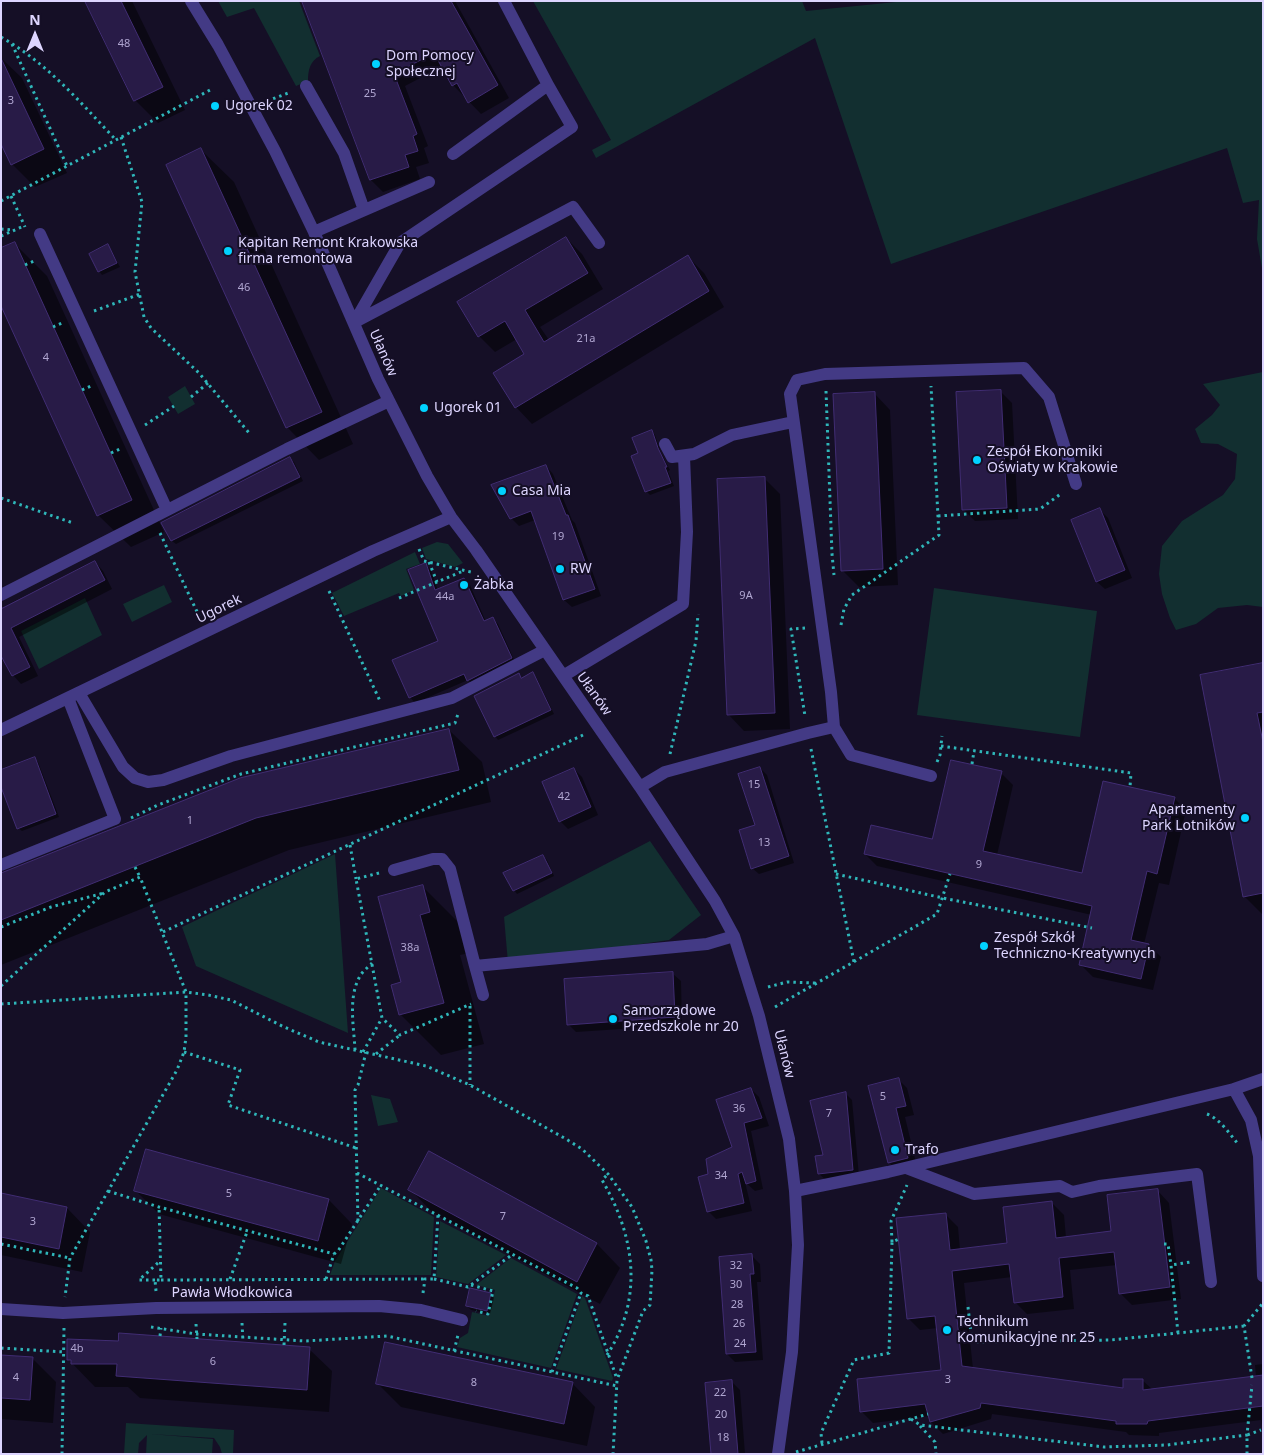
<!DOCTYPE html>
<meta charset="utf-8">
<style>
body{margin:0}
#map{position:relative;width:1264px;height:1455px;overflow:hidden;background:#150f26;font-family:"Noto Sans",sans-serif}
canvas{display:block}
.frame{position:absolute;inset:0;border:2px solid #ddd5ff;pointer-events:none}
.north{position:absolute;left:10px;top:10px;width:50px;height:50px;-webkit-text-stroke:4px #150f26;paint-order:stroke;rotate:0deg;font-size:14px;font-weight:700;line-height:20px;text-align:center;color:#ddd5ff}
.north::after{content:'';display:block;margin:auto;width:18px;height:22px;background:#ddd5ff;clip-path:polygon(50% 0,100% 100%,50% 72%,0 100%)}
</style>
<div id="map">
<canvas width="1264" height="1455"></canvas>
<div class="frame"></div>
<div class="north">N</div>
</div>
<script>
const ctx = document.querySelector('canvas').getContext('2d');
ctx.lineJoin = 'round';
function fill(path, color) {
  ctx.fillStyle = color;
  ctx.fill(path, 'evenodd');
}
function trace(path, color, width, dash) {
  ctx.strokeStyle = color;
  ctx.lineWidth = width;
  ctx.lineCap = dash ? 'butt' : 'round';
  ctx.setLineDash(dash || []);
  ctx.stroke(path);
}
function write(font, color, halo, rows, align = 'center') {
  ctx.font = font + ' "Noto Sans",sans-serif';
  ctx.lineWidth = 4;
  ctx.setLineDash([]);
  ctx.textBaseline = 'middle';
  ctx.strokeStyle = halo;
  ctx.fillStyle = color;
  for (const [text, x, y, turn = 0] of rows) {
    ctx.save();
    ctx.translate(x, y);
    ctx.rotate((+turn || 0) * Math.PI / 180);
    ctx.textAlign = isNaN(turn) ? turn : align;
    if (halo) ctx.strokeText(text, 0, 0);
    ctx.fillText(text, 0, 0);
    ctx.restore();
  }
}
fill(new Path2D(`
 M218,1H299L320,56C310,61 308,70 308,81L296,86L254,8L227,17Z
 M533,1H802L806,11L906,1H1263V274L1257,239L1259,200L1243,203L1227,148L891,264L815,38L596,158L592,150L611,140Z
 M1263,372V607L1247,605L1218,608L1196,624L1176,630L1170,618L1162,594L1159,574L1162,546L1182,521L1223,495L1235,479L1237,454L1218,444L1201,443L1195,429L1212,415L1220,405L1203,384Z
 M185,386L195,404L178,414L168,397Z
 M437,542L448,544L463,563L455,567L426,559L422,548Z
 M415,552L420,564L406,569L414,590L401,596L399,593L344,616L332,593Z
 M164,585L172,602L132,622L123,604Z
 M934,588L1097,611L1080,737L917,715Z
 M85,598L102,635L39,669L21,631Z
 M650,841L701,915L669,940L508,963L504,917Z
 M335,854L348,1033L196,966L182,927Z
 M371,1095L390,1099L398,1122L378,1126Z
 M381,1188L434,1217L431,1275H330L335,1261Z
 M440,1221L506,1255L468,1284L436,1277Z
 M511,1258L577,1294L551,1368L457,1347L460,1338L468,1333L472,1312L489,1316L495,1290L476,1285Z
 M582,1296L585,1298L613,1378L612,1381L556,1369Z
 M126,1423L234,1430L233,1454H222L220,1447L214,1438L150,1434L213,1439L212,1454H146L147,1435L139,1443L138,1454H124Z`), '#122f30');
fill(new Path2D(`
 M86,1H132L185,110L158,123L135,100Z
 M304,1H455L509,98L481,114L453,85L443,66L405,86L428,146L424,148L429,163L416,167L420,179L383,192L371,180Z
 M1,58L22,78L67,173L35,187L12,164L1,141Z
 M201,150L234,182L353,444L319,460L287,427Z
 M566,238L582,254L603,289L540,327L549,340L688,257L704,273L724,307L532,424L516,407L526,354L517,339L495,352L479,336Z
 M14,243L47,276L164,532L131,547L98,515Z
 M108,246L111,250L120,267L102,275L99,271Z
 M1000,391L1012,403L1018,519L975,521L963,509Z
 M874,393L890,410L898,585L859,587L843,571Z
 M652,431L655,435L661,453L670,470L668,471L674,486L650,495L646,491L640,454Z
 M290,459L294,462L303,481L176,544L172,541Z
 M546,466L553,474L572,520L575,523L601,596L572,607L564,600L535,520L519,526L511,518Z
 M764,478L780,494L790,729L744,731L728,714Z
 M1100,510L1108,518L1132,578L1105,589L1097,582L1072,521Z
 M95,562L103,571L112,589L19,637L38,676L21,684L13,675L5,660L1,661V610Z
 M426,565L431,570L438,591L464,579L470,585L486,622L493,619L498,624L516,664L474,686L468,680L415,703L410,697L439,642Z
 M1263,664V915L1244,896L1201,676Z
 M533,673L536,677L554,714L498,740L495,736L518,674L522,678Z
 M449,730L482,762L491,802L289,850L1,965V875Z
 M35,759L38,762L59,817L22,831L18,828Z
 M760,768L767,775L794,863L759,874L752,868L757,826Z
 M574,769L582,777L598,815L568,829L560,821Z
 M1001,773L1013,785L997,855L1083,875L1174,798L1186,810L1169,885L1159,883L1144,944L1149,945L1161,957L1153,990L1093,977L1080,964L1092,915L877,866L865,854L933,841Z
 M543,856L547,860L554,876L517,894L514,890Z
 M422,886L463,927L470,953L460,955L484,1044L441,1055L400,1014L402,983Z
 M673,974L681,981L682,1025L576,1032L568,1024Z
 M898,1079L907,1088L914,1115L905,1117L917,1167L898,1172L889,1162Z
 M751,1089L759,1097L769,1126L751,1131L763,1189L755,1191L745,1182L752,1211L716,1219L708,1211L734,1147Z
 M846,1094L852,1100L859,1176L826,1180L819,1174L817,1157L825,1156Z
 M429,1153L597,1244L620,1268L600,1304L433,1213L410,1189Z
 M1157,1190L1169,1203L1181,1299L1132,1305L1120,1293L1117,1265L1070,1270L1074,1309L1027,1314L1015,1302L1012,1277L964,1283L973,1369L1124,1390L1142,1380L1153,1390L1256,1377L1255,1365L1263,1364V1435L1261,1420L1159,1433V1436L1129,1435L1126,1432L992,1414L991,1419L943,1434L931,1422L930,1416L873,1423L861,1411L942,1371L938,1328L920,1330L908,1318L946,1215L958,1227L960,1250L1008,1244L1052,1203L1064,1215L1066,1238L1113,1232Z
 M136,1191L329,1200L352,1224L341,1264L159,1214Z
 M1,1195L67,1208L90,1232L82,1272L1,1255Z
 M752,1256L760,1264L761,1282H757L763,1360L735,1362L727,1354Z
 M491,1294L494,1298L490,1314L471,1310L467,1306Z
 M309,1349L332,1371L329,1412L140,1398L128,1387H95L68,1359Z
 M1,1356L32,1358L56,1382L53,1423L1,1419Z
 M732,1382L740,1390L745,1454H712Z
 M572,1383L595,1407L587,1446L401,1407L378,1384Z`), '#0007');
const building = new Path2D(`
 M85,1H121L163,87L134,101Z
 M302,1H451L498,85L468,103L457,83L452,86L434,53L394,74L417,134L413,136L418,151L405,155L409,167L370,180Z
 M1,58L44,149L11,165L1,144Z
 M201,148L322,412L286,428L166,165Z
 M566,237L588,273L525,310L544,342L688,255L709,291L515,408L493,373L524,354L505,321L478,337L457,302Z
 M15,242L132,500L97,516L1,306V248Z
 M108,244L117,263L98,272L89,254Z
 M1001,390L1007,508L962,510L956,392Z
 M875,392L883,569L841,571L833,394Z
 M652,430L658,448L667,467H665L671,483L645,492L631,456L638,453L632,438Z
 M290,457L300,477L171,541L161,523Z
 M546,465L566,515H568L595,589L563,600L531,511L510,519L491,485Z
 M765,477L775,713L727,715L717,479Z
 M1100,508L1125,570L1096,582L1071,520Z
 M95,561L105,580L11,628L30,667L12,676L1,656V606L2,608Z
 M426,563L435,590L464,578L484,621L493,617L512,658L467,681L464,674L409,698L392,660L438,641L408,570Z
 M1263,663V712L1257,713L1263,742V893L1243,897L1200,675Z
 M533,672L551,710L494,737L474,696L519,673L521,678Z
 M449,729L459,770L256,818L1,920V873L240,778Z
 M35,757L56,814L17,829L1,787V770Z
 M951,760L1002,771L983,851L1082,873L1103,781L1175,797L1157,874L1147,871L1131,940L1149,944L1141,979L1079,965L1092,906L864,854L871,825L932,839Z
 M760,767L789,856L751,869L739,830L755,825L738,774Z
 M574,768L591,807L559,822L542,782Z
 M543,855L552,873L513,891L503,873Z
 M423,885L430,912L420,915L444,1003L399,1015L391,985L401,982L378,897Z
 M673,972L675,1017L567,1025L564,979Z
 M899,1078L906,1106L896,1108L908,1158L888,1163L868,1086Z
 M751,1088L762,1118L744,1123L756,1181L746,1184L742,1172L738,1174L744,1203L707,1212L698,1177L708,1174L706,1159L732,1147L716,1100Z
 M846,1092L853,1170L818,1174L815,1156L823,1155L810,1101Z
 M146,1149L329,1199L318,1241L134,1191Z
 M429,1151L597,1243L577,1282L408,1190Z
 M1158,1189L1170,1287L1119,1294L1114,1252L1059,1258L1063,1297L1014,1303L1009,1264L952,1271L962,1366L1123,1388V1379H1143V1390L1263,1375V1406L1148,1421L1147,1424H1116V1421L981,1403L980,1408L930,1422L925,1404L860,1412L857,1379L941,1370L935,1316L907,1319L896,1218L946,1213L950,1250L1007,1243L1003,1207L1052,1201L1056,1238L1111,1231L1107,1195Z
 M1,1193L67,1207L59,1249L1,1237Z
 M752,1254L754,1274H750L756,1352L726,1354L719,1257Z
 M470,1288L491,1293L487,1311L466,1306Z
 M119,1333L310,1347L307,1390L116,1376L117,1364H71V1360H67V1339L118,1341Z
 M385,1342L573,1382L564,1424L376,1384Z
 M1,1355L33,1357L30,1400L1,1398Z
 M732,1380L738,1454H711L705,1383Z`);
fill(building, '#281b47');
trace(building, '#412d73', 1);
trace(new Path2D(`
 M1,37C48,64 79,101 116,140
 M12,44L67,166
 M267,101L291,92
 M121,137L142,202L135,272L144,317L151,328L199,373L250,434
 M11,196L25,227
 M1,201L212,89
 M1,229L13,230
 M1,236L24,226
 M25,265L34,261
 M94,311L140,294
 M53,327L62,323
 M82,390L91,386
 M826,391L832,554L834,575
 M191,397L208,383
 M145,425L174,406
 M111,453L122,448
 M1,498L73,523
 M938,516L1040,509L1062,493
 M160,533L199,616
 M419,549L424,561L471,572
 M429,562L437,582
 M329,591L380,701
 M399,598L463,571
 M841,625L844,609L852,595L939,535L931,386
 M805,628L791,629L805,716
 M941,746L1131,773L1130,787
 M811,749L854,962
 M670,754L696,641L698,614
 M937,762L940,755L942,736
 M972,764L974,751
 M131,818L158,805L241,774L455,723L458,714
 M350,845L356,879
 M135,867L140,877
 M379,873L356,879L382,1018L400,1035L471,1004
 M836,874L943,898L1092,928
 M1,927L51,907L104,893
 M163,932L583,735
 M1,986L105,892L140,877L186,992V1037L184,1052L177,1070L70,1258L65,1297
 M768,987L787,982L816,983
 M1,1004L186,992L208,995L231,1000L284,1027L319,1042L426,1066L470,1085L566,1139L582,1149L608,1174L632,1207L646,1241L651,1260L652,1270L650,1305L643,1311L617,1380L613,1454
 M470,1006V1085
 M775,1007L937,914L950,874
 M355,1050C354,1028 348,999 359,978C361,973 367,968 372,963
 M184,1052L240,1070L228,1105L356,1148
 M363,1052L382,1018
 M376,1054L400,1035
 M1207,1114C1220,1119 1229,1133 1238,1144
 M357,1173L577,1288L581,1293L588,1296L617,1379
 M108,1191L159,1207L334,1254
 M358,1221L355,1090L358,1085L366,1052
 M892,1242L891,1221L907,1185
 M1,1244L70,1258
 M1164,1244H1168L1171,1265
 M230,1279L247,1232
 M326,1279L334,1254L338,1251L381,1185
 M434,1279L468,1287L513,1254
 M155,1280H139L160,1261
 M161,1280L425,1279
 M471,1285L493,1291L488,1314L476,1311
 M156,1291L155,1280H161L159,1207
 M423,1293L425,1279H434L438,1215
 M968,1307L972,1342L1111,1340L1244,1326
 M242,1323L243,1342
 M196,1324L197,1339
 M151,1327L196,1334L305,1341L387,1336L617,1386
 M1178,1333L1171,1265L1191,1262
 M160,1336L161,1328
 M284,1345L285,1323
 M1,1348L64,1352
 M454,1351L458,1335
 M607,1355C644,1298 635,1236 602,1180L608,1174
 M552,1372L581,1293
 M1252,1378L1244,1326L1263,1303
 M911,1419L920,1425L1104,1447L1167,1445L1247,1435L1252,1385
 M920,1426L935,1442L936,1454
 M822,1443L821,1433L854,1360L889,1353L892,1242L899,1239
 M796,1452L928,1414
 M62,1454L64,1328
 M1247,1454V1435L1261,1430`), '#2fb6b9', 3, [2.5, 4]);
trace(new Path2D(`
 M191,1L218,45L275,151L314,232L378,379L427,476L451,517L476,550L640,787L715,901L734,936L759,1016L789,1139L795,1191L798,1245L792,1352L778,1454
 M504,1L548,85
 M306,86L344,153L364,210
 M314,232L429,182
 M40,234L167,510
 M355,322L573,207L599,243
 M354,323L400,243L572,127L548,85L453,154
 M665,444L672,457L694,454L732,435L793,422
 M1,595L287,449L389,401
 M563,676L683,604L687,532L684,456
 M79,693L123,767L135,778L148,782L163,780L231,756L452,698L545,650
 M834,727L851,755L931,776
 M1,730L373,551L451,517
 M640,787L665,772L808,733L834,727L831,692L790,394L797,380L825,374L1024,368L1049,397L1076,484
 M1,865L115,819L68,698
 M394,870L433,859H442L450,869L475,966L707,944L734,936
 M475,966L483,995
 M1234,1089L1263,1079
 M906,1168L974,1194L1060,1186L1072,1192L1099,1186L1197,1174L1211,1282
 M795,1191L888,1172L1234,1089L1251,1120L1259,1156L1263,1276
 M1,1309L63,1313L156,1308L379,1306L421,1310L462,1320`), '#433a85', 12);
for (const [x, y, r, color] of [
 [376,64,5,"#01d2ff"],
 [215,106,5,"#01d2ff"],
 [228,251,5,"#01d2ff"],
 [424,408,5,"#01d2ff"],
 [977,460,5,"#01d2ff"],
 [502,491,5,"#01d2ff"],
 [560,569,5,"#01d2ff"],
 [464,585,5,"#01d2ff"],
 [1245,818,5,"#01d2ff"],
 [984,946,5,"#01d2ff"],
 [613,1019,5,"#01d2ff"],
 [895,1150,5,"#01d2ff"],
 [947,1330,5,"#01d2ff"]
]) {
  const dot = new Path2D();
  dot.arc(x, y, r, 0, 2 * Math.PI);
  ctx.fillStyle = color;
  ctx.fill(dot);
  trace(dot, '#150f26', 2);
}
write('11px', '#b0a6d1', null, [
 ["48",124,44],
 ["25",370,94],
 ["3",11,101],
 ["46",244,288],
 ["21a",586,339],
 ["4",46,358],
 ["19",558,537],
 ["9A",746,596],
 ["44a",445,597],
 ["15",754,785],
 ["42",564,797],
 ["1",190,821],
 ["13",764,843],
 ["9",979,865],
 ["38a",410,948],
 ["5",883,1097],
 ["36",739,1109],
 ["7",829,1114],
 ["34",721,1176],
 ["5",229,1194],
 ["7",503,1217],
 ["3",33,1222],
 ["32",736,1266],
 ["30",736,1285],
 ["28",737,1305],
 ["26",739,1324],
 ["24",740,1344],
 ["4b",77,1349],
 ["6",213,1362],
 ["4",16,1378],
 ["3",948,1380],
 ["8",474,1383],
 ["22",720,1393],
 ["20",721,1415],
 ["18",723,1438]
]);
write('14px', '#ddd5ff', '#150f26', [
 ["Dom Pomocy",386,56],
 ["Społecznej",386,72],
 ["Ugorek 02",225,106],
 ["Kapitan Remont Krakowska",238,243],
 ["firma remontowa",238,259],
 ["Ugorek 01",434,408],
 ["Zespół Ekonomiki",987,452],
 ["Oświaty w Krakowie",987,468],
 ["Casa Mia",512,491],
 ["RW",570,569],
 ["Żabka",474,585],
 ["Apartamenty",1235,810,"right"],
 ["Park Lotników",1235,826,"right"],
 ["Zespół Szkół",994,938],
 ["Techniczno-Kreatywnych",994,954],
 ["Samorządowe",623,1011],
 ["Przedszkole nr 20",623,1027],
 ["Trafo",905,1150],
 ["Technikum",957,1322],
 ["Komunikacyjne nr 25",957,1338]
], 'left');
write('14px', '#ddd5ff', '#150f26', [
 ["Ułanów",383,353,66],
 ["Ugorek",219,609,-26],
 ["Ułanów",594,694,54],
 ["Ułanów",784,1054,76],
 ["Pawła Włodkowica",232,1293]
]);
</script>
